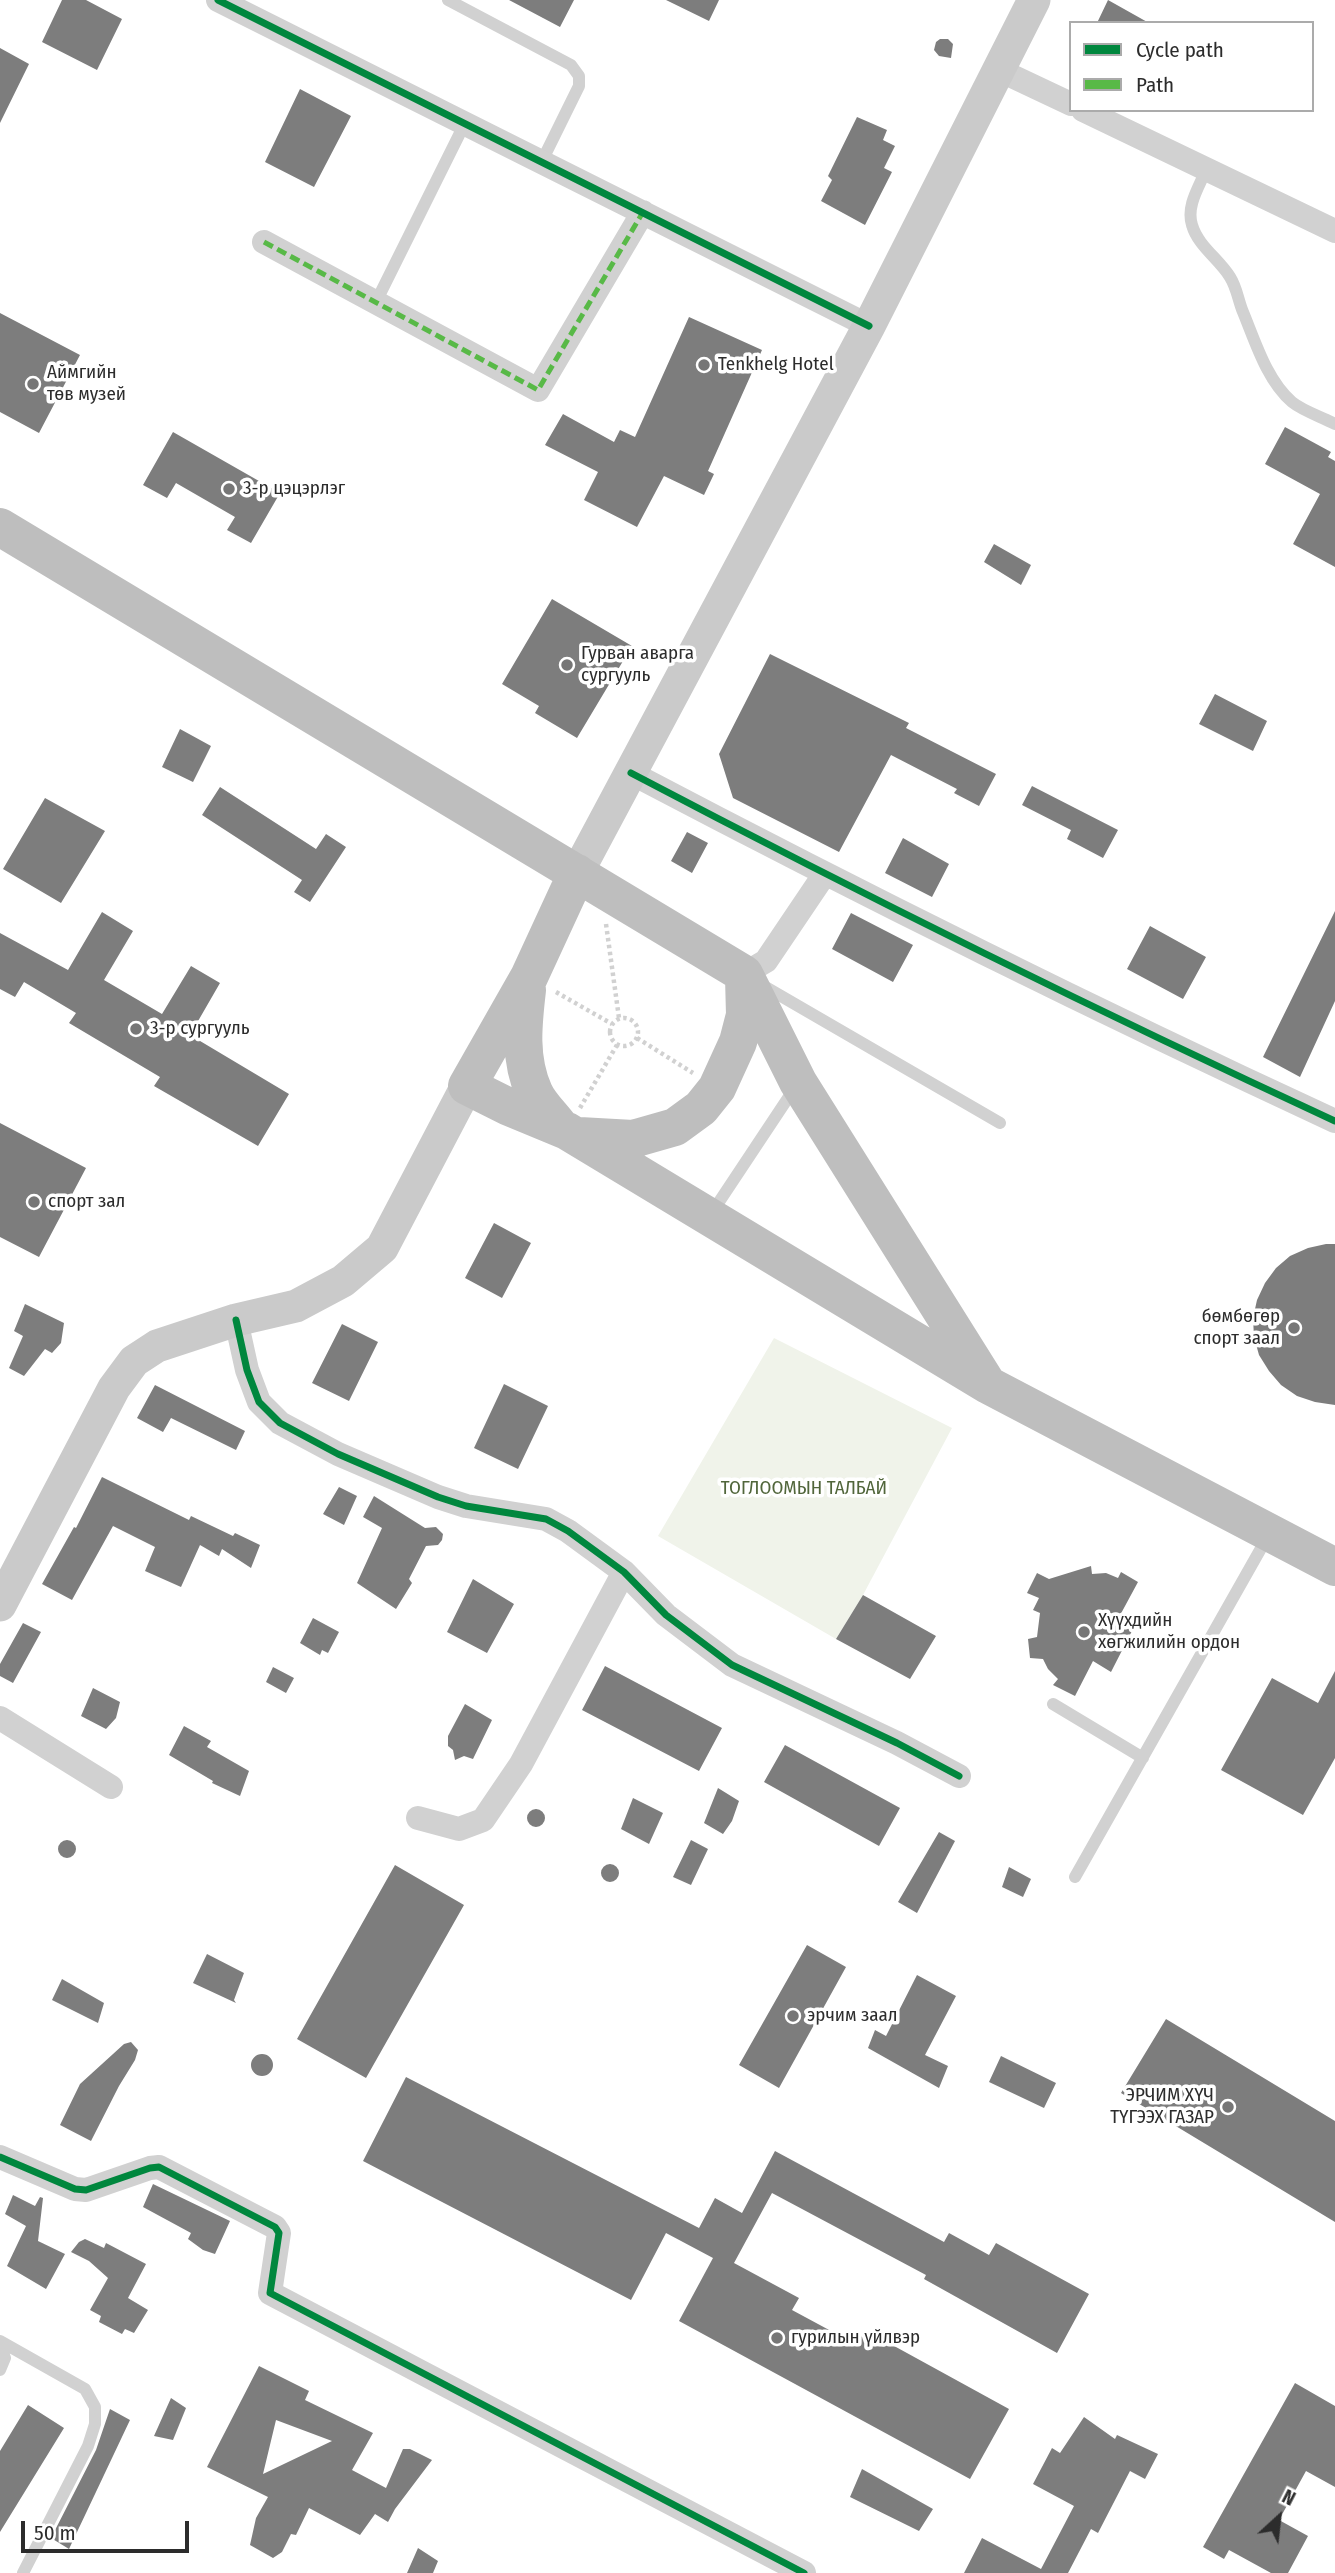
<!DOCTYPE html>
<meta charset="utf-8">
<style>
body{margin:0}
#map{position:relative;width:1335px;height:2573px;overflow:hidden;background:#fff;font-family:"Fira Sans Condensed",sans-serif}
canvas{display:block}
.legend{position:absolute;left:1069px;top:21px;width:245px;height:91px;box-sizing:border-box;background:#fff;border:2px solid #ababab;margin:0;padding:9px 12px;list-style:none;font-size:21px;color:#2c2c2c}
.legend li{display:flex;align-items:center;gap:14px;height:35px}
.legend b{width:35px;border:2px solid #ababab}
.north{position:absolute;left:1244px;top:2482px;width:70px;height:70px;-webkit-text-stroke:5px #fff;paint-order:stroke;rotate:27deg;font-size:19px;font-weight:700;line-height:28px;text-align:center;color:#2c2c2c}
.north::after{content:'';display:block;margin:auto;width:24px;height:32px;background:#2c2c2c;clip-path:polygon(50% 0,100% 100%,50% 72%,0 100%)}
.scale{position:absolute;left:21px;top:2521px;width:168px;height:32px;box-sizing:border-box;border:4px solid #2c2c2c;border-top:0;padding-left:9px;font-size:21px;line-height:24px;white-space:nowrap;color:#2c2c2c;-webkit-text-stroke:5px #fff;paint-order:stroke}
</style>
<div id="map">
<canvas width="1335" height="2573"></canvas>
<ul class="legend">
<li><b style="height:9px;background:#00873e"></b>Cycle path</li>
<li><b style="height:9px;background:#58b947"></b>Path</li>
</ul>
<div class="north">N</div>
<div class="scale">50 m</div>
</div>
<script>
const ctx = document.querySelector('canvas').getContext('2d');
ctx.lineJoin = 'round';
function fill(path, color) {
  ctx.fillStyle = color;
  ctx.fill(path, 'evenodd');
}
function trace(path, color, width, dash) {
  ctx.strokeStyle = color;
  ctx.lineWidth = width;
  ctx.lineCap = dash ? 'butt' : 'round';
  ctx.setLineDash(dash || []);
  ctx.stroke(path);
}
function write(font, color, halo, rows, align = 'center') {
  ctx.font = font + ' "Fira Sans Condensed",sans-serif';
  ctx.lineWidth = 7;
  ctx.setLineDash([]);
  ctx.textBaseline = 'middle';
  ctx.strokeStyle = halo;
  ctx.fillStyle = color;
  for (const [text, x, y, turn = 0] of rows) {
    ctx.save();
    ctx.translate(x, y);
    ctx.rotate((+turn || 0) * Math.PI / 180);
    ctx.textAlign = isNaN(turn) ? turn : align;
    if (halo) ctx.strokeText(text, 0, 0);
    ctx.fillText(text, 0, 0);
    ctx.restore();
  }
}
fill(new Path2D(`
 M774,1338L952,1428L863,1595L836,1639L658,1536Z`), '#f0f3ea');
fill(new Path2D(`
 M62,0H86L122,19L97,70L42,42Z
 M509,0H574L560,27Z
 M666,0H719L709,21Z
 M1108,0L1149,23H1097Z
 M940,39H948L953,44L951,58L939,56L934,50L936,42Z
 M0,48L29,64L0,123Z
 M300,89L351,116L314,187L265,162Z
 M857,117L887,130L883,140L895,146L884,168L892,172L865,225L821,201L832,180L828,176Z
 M0,313L80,355L39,433L0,412Z
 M689,317L762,350L708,471L714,474L704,495L664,476L637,527L584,500L598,472L545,445L563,414L614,442L620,430L635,437Z
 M1285,427L1331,452L1328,457L1335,461V567L1293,544L1320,494L1265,464Z
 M173,432L280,493L251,543L227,530L235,517L176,483L167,498L143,485Z
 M994,544L1031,565L1021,585L984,562Z
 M552,599L632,646L577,738L535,713L539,706L502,684Z
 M770,654L909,723L906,728L996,774L979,806L954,793L957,789L891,755L839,852L733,798L719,754Z
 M1215,694L1267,721L1253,751L1199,724Z
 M180,729L211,746L193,782L162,767Z
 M1032,786L1118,830L1103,858L1067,839L1071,830L1022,805Z
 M220,787L316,849L326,834L346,847L310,902L294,892L302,880L202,815Z
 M45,798L105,831L61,903L3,869Z
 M687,832L708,843L692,873L671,861Z
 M903,838L949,864L932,897L885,873Z
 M1335,911V1001L1300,1077L1263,1057Z
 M102,912L133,931L104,980L162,1014L191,966L220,983L190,1035L289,1094L258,1146L154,1086L160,1077L69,1023L76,1013L24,982L15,997L0,989V933L68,970Z
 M851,913L913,945L893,982L832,949Z
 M1150,926L1206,957L1183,999L1127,969Z
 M0,1123L86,1168L39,1257L0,1237Z
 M494,1223L531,1243L502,1298L465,1278Z
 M1326,1244H1335V1405L1315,1402L1297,1396L1281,1385L1269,1371L1259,1355L1254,1337L1253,1318L1257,1300L1265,1283L1276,1268L1290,1256L1308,1248Z
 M25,1304L64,1323L61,1343L52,1353L45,1349L24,1376L9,1368L23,1336L14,1331Z
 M342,1324L378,1342L349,1401L312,1383Z
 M504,1384L548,1406L518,1469L474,1448Z
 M155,1385L245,1431L236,1450L171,1418L163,1432L137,1418Z
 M102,1477L189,1520L191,1516L233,1536L235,1533L260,1545L251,1568L222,1549L219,1556L200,1545L181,1587L145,1571L155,1547L113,1526L72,1600L42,1584L74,1527L76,1528Z
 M339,1487L357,1496L344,1525L323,1514Z
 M374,1496L425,1528L436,1527L443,1534L442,1540L438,1545L426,1546L409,1579L412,1583L396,1609L357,1583L382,1528L363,1517Z
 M1091,1566L1092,1574L1106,1573L1118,1578L1121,1572L1138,1582L1118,1619L1134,1627L1111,1672L1093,1661L1075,1696L1053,1685L1058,1679L1048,1669L1043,1659L1030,1658L1028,1639L1037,1637L1040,1613L1033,1610L1039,1598L1027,1593L1037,1573L1049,1579Z
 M473,1579L514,1604L487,1653L447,1632Z
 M863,1595L936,1636L910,1679L836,1639Z
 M313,1618L339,1632L328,1653L322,1650L320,1655L300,1643Z
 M23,1623L41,1632L13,1683L0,1676V1664Z
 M605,1666L722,1728L699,1771L582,1710Z
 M273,1667L294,1678L286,1693L266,1682Z
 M1335,1671V1758L1303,1815L1221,1770L1272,1678L1318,1703Z
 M93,1688L120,1702L116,1718L106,1729L81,1716Z
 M465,1704L492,1720L473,1759L464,1756L455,1760L453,1750L448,1746V1736Z
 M184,1726L211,1741L207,1747L249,1771L240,1796L212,1783L213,1781L169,1755Z
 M785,1745L900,1808L879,1846L764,1782Z
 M718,1788L739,1801L732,1821L723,1834L704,1823Z
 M633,1798L663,1813L649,1844L621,1829Z
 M527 1818a9 9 0 1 1 18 0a9 9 0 1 1-18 0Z
 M939,1832L955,1841L917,1913L898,1902Z
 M58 1849a9 9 0 1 1 18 0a9 9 0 1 1-18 0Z
 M691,1840L708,1849L691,1885L673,1877Z
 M601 1873a9 9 0 1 1 18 0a9 9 0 1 1-18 0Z
 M395,1865L464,1905L366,2078L297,2039Z
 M1009,1867L1031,1879L1023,1897L1002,1887Z
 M807,1945L846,1967L779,2088L739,2065Z
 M207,1954L244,1973L234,2000L236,2003L193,1983Z
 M917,1975L956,1996L925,2055L948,2066L939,2088L868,2048L875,2030L886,2036Z
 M62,1979L104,2003L98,2023L52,2000Z
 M1166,2019L1335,2121V2222L1121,2093Z
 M131,2042L138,2050L135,2060L119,2086L91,2141L60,2125L80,2084L124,2044Z
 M251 2065a11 11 0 1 1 22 0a11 11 0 1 1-22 0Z
 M1001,2056L1056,2083L1044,2108L989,2082Z
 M406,2077L699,2228L715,2198L742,2213L775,2151L944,2242L949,2233L989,2255L996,2243L1089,2294L1057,2353L924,2279L926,2275L772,2193L734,2263L799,2298L792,2310L857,2345L865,2330L1009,2409L970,2479L679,2321L713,2258L666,2233L631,2300L363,2161Z
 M153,2184L230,2221L215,2254L203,2250L188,2239L191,2233L143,2207Z
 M13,2195L35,2206L40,2197L43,2198L38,2241L65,2254L46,2289L7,2266L26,2226L5,2214Z
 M85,2239L104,2248L106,2243L146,2264L128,2298L148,2310L134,2333L125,2329L122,2334L99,2322L101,2316L90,2310L108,2278L89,2261L71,2252L79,2242Z
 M259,2366L309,2391L305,2400L373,2433L352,2470L386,2488L403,2449H410L432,2460L395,2509L388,2522L375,2514L360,2535L309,2508L296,2535L291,2534L282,2552L273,2558L250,2545L256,2518L268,2497L207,2467ZM276,2420L332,2441L263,2474Z
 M1295,2383L1335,2406V2487L1306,2471L1279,2520L1308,2536L1288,2573H1271L1229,2550L1224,2559L1203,2547Z
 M171,2398L186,2408L173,2440L154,2436Z
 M28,2405L64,2428L0,2532V2451Z
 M110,2409L130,2420L69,2549L51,2538L96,2450Z
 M1084,2417L1115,2439L1117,2435L1158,2454L1145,2479L1130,2471L1098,2533L1091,2529L1068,2573H964L982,2538L1041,2569L1074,2506L1033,2484L1052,2448L1060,2453Z
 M862,2469L933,2509L919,2531L850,2497Z
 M418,2548L438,2561L433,2573H407Z`), '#7d7d7d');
trace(new Path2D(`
 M606,924L619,1018
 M556,992L612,1024
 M610 1032a14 14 0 1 1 28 0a14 14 0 1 1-28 0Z
 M637,1038L693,1073
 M580,1108L617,1045`), '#d1d1d1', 4.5, [3.5, 3.5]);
trace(new Path2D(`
 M448,0L571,65L579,76V86L542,161
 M1206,170C1199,187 1186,206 1192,225C1198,246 1219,259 1230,277C1237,288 1238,300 1243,312C1255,341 1267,381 1292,402C1303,411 1322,417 1335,424
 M376,302L465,123
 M762,985L1000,1123
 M711,1214L796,1086
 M1053,1704L1143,1758
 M1075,1877L1268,1536
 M0,2341L85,2389L95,2407V2424L88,2446L23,2573
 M0,2344L5,2358L0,2370`), '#d1d1d1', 12);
trace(new Path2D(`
 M218,0L869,326
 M999,70L1071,104
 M1083,110L1335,231
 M264,242L538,390L643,212
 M631,773C863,895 1097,1011 1335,1121
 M744,974L766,961L824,875
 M236,1320L247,1370L259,1402L280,1423L338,1454L438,1497L466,1506L546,1519L568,1531L624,1572L666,1615L732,1665L897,1743L959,1776
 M0,1718L111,1787
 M418,1818L459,1829L483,1820L521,1764L624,1572
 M0,2157L75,2189L86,2190L150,2168L159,2167L275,2227L279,2233L270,2293L804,2573`), '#d1d1d1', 24);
trace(new Path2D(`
 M577,873L869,326L1034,0
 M0,1605L114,1388L134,1361L157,1346L236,1320L296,1306L343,1281L382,1248L467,1086`), '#cacaca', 33);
trace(new Path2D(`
 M0,527L744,974L798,1082L988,1385
 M577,873L529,977L467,1086L509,1107L567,1131L988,1385L1335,1567
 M527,990C523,1024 519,1059 534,1092C539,1104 552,1116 560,1127
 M579,1136L633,1139L675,1127L701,1108L717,1088L738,1042L745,1015L744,977`), '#bebebe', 38);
trace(new Path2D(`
 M264,242L538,390L643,212`), '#58b947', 5, [10, 5]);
trace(new Path2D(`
 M218,0L869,326
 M631,773C863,895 1097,1011 1335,1121
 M236,1320L247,1370L259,1402L280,1423L338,1454L438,1497L466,1506L546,1519L568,1531L624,1572L666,1615L732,1665L897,1743L959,1776
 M0,2157L75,2189L86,2190L150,2168L159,2167L275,2227L279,2233L270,2293L804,2573`), '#00873e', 7);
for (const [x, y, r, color] of [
 [704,365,7,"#767676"],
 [33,384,7,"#767676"],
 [229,489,7,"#767676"],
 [567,665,7,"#767676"],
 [136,1029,7,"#767676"],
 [34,1202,7,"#767676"],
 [1294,1328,7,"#767676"],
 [1084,1632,7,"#767676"],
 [793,2016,7,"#767676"],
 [1228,2107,7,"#767676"],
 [777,2338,7,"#767676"]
]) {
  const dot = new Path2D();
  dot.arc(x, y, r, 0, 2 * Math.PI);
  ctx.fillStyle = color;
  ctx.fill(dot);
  trace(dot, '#fff', 2.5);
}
write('19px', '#2c2c2c', '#fff', [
 ["Tenkhelg Hotel",718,365],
 ["Аймгийн",47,373],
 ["төв музей",47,395],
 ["3-р цэцэрлэг",243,489],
 ["Гурван аварга",581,654],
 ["сургууль",581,676],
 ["3-р сургууль",150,1029],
 ["спорт зал",48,1202],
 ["бөмбөгөр",1280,1317,"right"],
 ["спорт заал",1280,1339,"right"],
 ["Хүүхдийн",1098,1621],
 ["хөгжилийн ордон",1098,1643],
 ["эрчим заал",807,2016],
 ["ЭРЧИМ ХҮЧ",1214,2096,"right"],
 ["ТҮГЭЭХ ГАЗАР",1214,2118,"right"],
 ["гурилын үйлвэр",791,2338]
], 'left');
write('19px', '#51663b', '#fff', [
 ["ТОГЛООМЫН ТАЛБАЙ",804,1489]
]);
</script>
